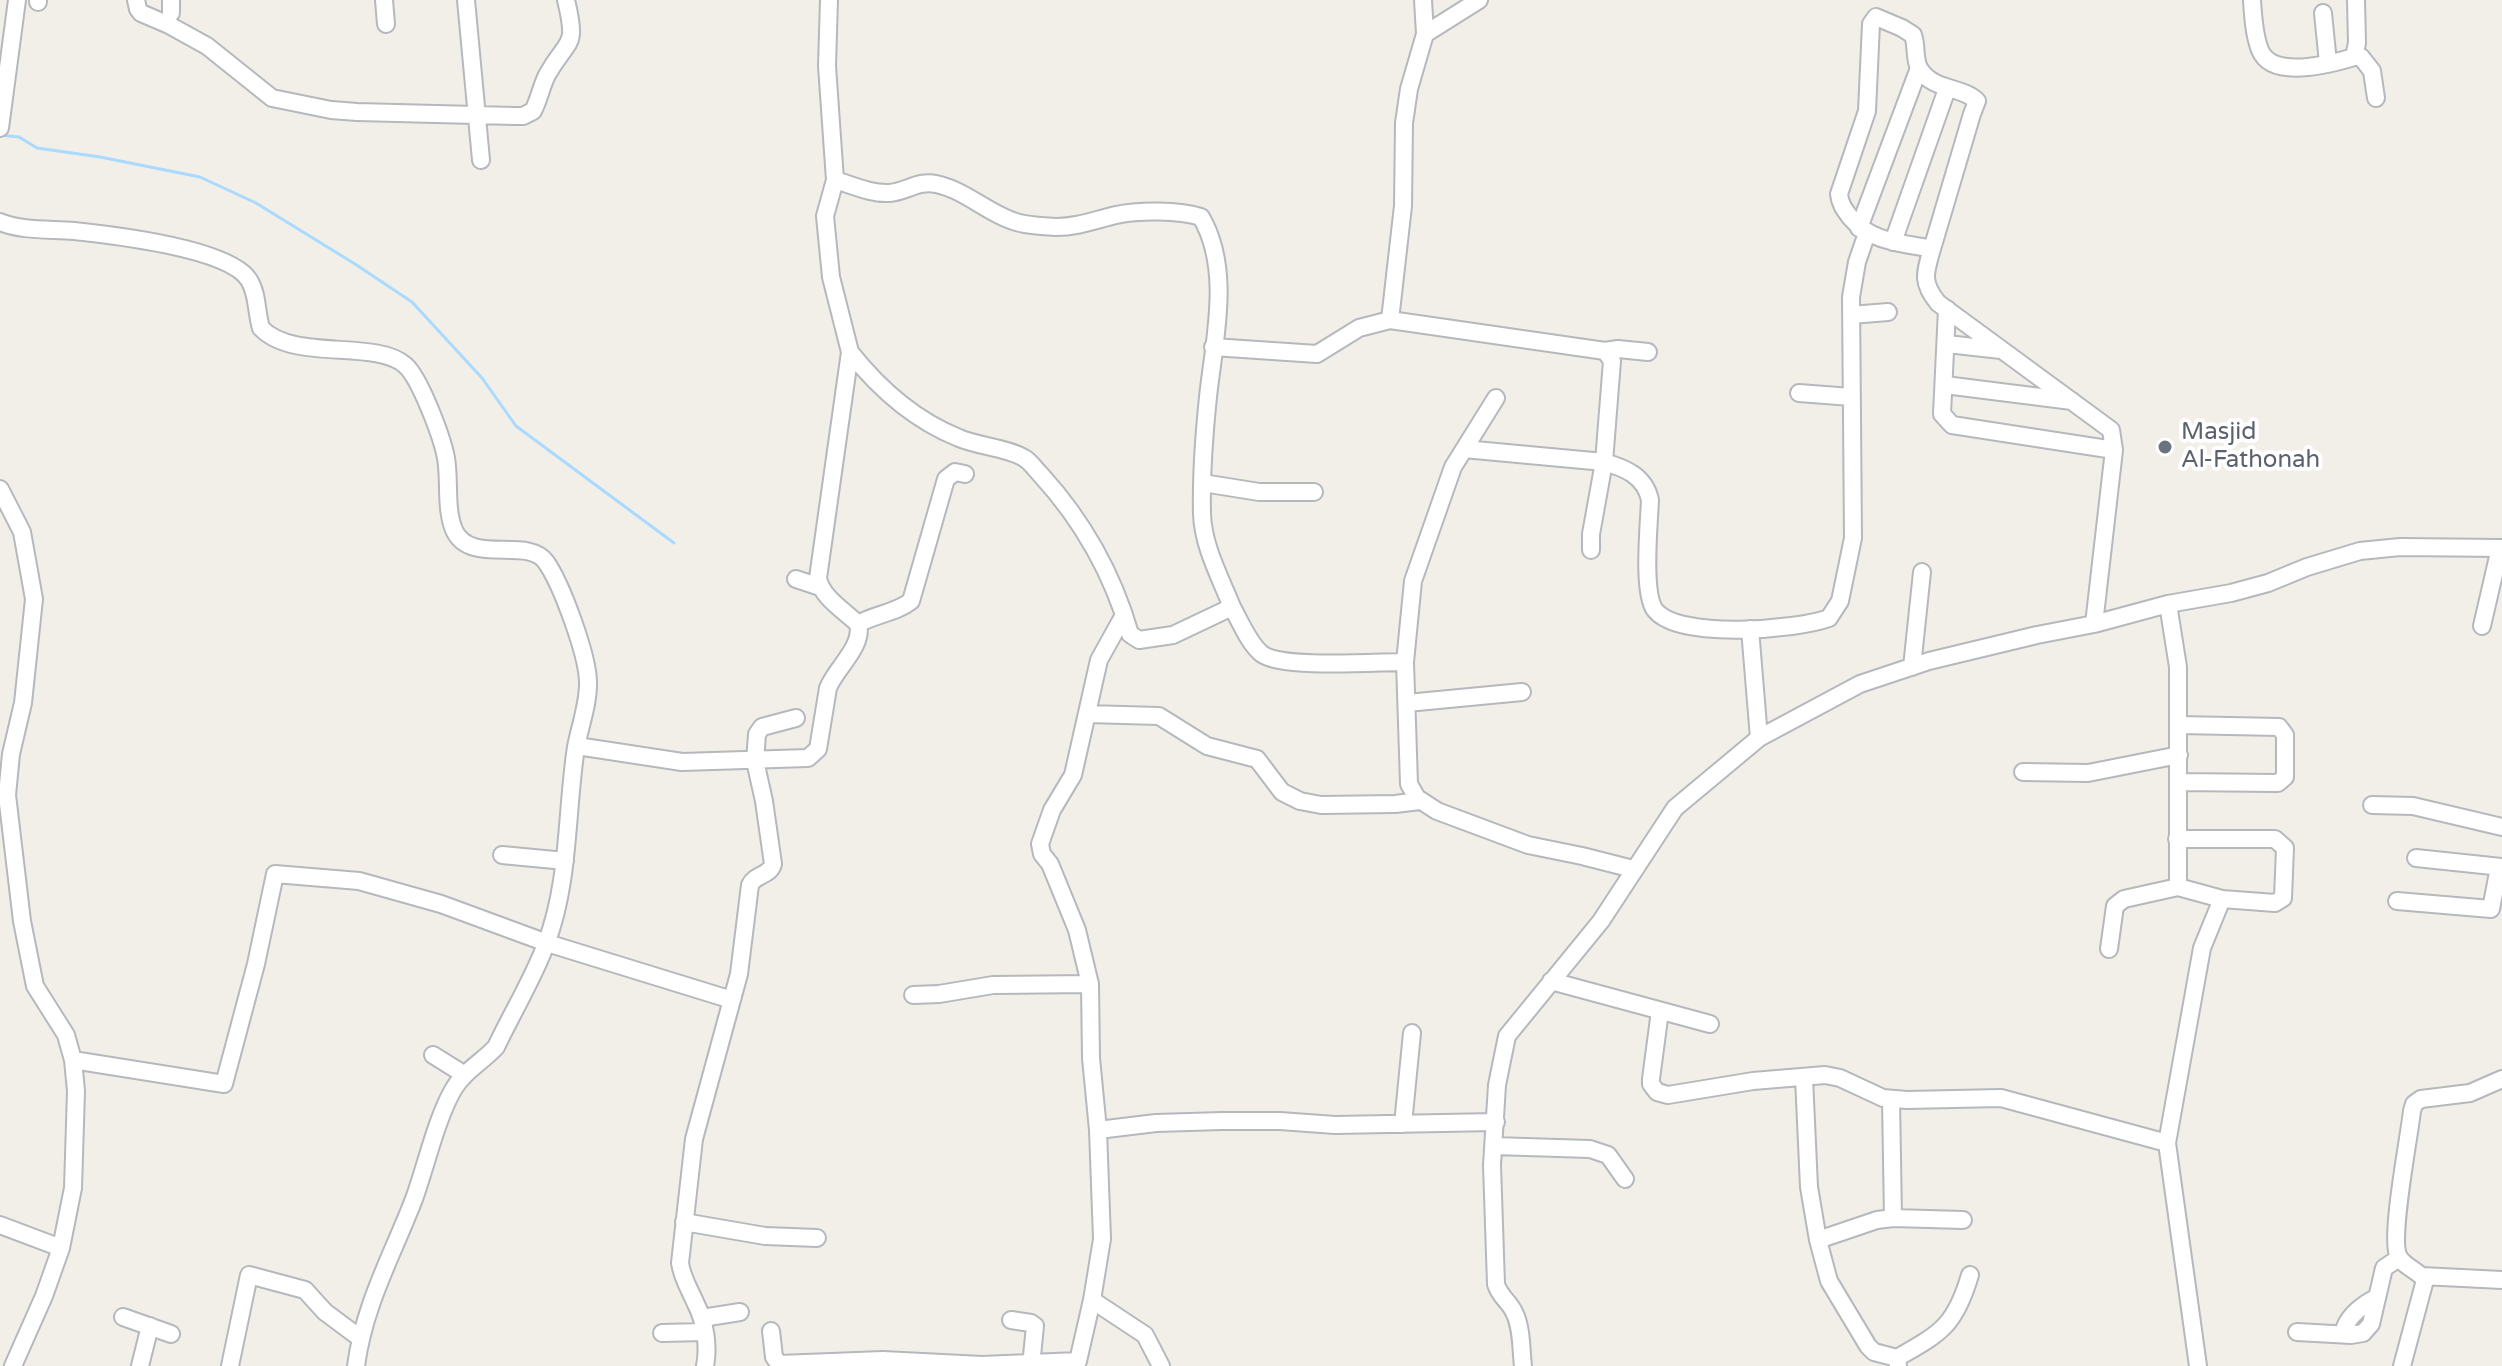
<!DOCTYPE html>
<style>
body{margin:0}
canvas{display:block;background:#f1efe8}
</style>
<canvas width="2502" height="1366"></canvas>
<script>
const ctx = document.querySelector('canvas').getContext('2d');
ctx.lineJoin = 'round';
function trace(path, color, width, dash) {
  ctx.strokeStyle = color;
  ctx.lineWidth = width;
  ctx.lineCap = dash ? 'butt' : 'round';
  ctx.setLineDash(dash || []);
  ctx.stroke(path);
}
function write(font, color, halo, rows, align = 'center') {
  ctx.font = font + ' "Varela Round",sans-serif';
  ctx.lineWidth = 8;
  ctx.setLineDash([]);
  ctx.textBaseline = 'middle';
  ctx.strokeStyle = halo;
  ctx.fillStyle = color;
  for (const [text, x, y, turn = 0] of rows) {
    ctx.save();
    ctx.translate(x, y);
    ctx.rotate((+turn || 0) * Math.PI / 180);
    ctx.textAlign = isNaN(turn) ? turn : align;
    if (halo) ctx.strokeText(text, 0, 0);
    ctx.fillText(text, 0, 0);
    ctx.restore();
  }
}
trace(new Path2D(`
 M0,135L19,137L37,148L100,157L200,177L256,203L355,264L412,302L482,378L516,426L674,543`), '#aadaff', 3);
const minor = new Path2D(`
 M136,0L138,9L141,13L169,25L207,46L272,98L331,110L357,112L515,116H523L533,111C539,100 541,87 547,75C568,37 578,50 566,0
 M384,0L386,24
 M466,0L481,160
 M2252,0C2253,16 2254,35 2260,50C2272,80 2331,64 2354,57L2357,43L2356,0
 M38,2V0
 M171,13V0
 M2323,13L2328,63
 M1425,34L1479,0
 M2354,57H2361L2372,71L2376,98
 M0,128L17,0
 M835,180C852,185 871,194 889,193C906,192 918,180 936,184C965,190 986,212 1013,221C1026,226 1042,226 1056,227C1078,227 1095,220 1116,215C1139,210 1179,210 1201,217C1232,270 1214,340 1208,397C1204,436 1201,475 1202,514C1203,546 1220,577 1232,607
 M0,222C21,231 50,229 74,231C112,235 229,248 249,280C258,294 256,312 261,328C293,362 375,339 405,365C420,378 442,437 446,458C450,481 445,508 454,530C470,566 528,536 546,562C562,585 587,654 588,681C589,702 580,726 576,747C566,812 570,881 546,944C533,979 512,1013 496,1047C482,1062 463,1072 453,1090C436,1120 426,1166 414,1199C392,1256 364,1305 356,1366
 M1859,228L1919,68
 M1893,242L1947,89
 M1932,249C1902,243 1870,242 1850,217C1844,209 1840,204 1839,194L1867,111L1871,24L1876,17L1902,28L1913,35C1917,46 1914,58 1919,68C1932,91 1962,86 1977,101L1972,114L1932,249C1925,273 1921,282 1938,303L2111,430L2114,450L2094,624
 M1947,309L1942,414L1952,425L2114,450
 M1851,315L1888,312
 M1390,320L1403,206L1404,123L1409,89L1425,34L1423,0
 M1947,344L2001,350
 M1213,347L1317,354L1359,328L1390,320L1605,351L1612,361L1604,462L1591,534V550
 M1605,351L1618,349L1648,352
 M850,352C880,390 914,420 959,438C977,446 1008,448 1024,458C1030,461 1036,470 1041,475C1082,520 1113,575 1130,634L1139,640L1173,635L1232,607C1240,621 1249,644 1262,654C1282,669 1376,662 1405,662
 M1945,385L2072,401
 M1799,393L1851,397
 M1496,398L1453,467L1413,581L1405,662L1409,784L1417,798L1437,811L1528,845L1582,856L1633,869
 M1464,449L1604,462C1625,468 1645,476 1650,500C1649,524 1642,593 1655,610C1678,640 1797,630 1829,618L1840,601L1853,538L1851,297L1857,262L1867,233
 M1203,483L1259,492H1314
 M0,489L22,532L34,599L23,703L11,754L7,795L22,921L35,986L66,1035L73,1060L76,1091L73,1188L61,1248L44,1296L13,1366
 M796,579L820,587
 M2168,604L2178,667V887
 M858,624C875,614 896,613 911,601L946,479L955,472L965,474
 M2482,626L2500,548
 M1750,629L1759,738
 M1912,667L1922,572
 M1407,703L1522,692
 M1087,714L1159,716L1207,746L1257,759L1282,792L1300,801L1321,805L1395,804L1420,801
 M577,746L682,762L808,758L818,749L828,688C836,668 864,646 858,624C845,611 821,597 818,578L850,352L831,277L825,216L835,180L827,66L829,0
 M2023,772L2088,773L2179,755
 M2178,782L2278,783L2285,777V735L2279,727L2179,725
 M2372,805L2413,806L2502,827
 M2177,839H2275L2285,848L2283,898L2275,903L2222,899
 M502,855L565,861
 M2416,858L2502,867
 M2397,901L2491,909L2499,867
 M2109,949L2115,906L2124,899L2178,887L2222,899L2202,948L2167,1143L2198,1366
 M1551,981L1710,1024
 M1090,984L1077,930L1050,864L1042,854L1040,844L1052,810L1073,775L1099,660L1124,615
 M913,995L939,994L993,985L1090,984L1091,1058L1098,1130
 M1660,1011L1651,1079V1084L1657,1092L1668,1095L1753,1081L1825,1075L1840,1078L1883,1098L1907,1100L2001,1098L2167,1143
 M433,1055L465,1075
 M73,1060L224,1084L256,964L275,874L359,881L441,904L547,943L732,1000
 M1804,1078L1809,1187L1818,1240L1829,1281L1868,1346L1874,1352L1897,1358L1898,1366
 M1891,1099L1893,1218
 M1403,1124L1412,1033
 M1494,1146L1590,1149L1608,1155L1625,1179
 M684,1222L765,1236L817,1238
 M0,1225L61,1248
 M1818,1240L1877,1220L1893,1218L1963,1220
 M2422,1276L2502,1280
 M1092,1300L1145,1335L1161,1366
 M123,1317L171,1334
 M702,1318L740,1312
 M1011,1320L1031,1323L1035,1326L1031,1366
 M771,1331L774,1357L779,1364L883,1360L982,1365L1078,1361L1092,1300L1102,1239L1098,1130L1156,1123L1222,1121H1280L1335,1125L1496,1122
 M2297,1332L2351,1335L2363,1333L2371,1324L2384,1268L2399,1258
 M662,1333L704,1332
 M2347,1333L2345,1327C2350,1315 2363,1304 2376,1298
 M1897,1358C1941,1333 1955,1326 1970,1275
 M140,1366L150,1326
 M230,1366L249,1275L305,1290L325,1312L360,1338
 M705,1366C709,1346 705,1322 696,1304C690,1290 682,1278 680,1263L694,1139L739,974L750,885C755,874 770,876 773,864L764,801L755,761L757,734L762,727L796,718
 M1523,1366C1521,1350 1522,1327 1514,1312C1509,1301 1499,1296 1496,1284L1492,1165L1497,1085L1507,1036L1601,921L1675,808L1759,738L1860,684L1929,661L2037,635L2094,624L2168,604L2231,593L2268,583L2307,567L2360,551L2400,547L2502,548
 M2402,1366L2425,1280C2418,1270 2402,1266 2398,1255C2390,1235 2409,1138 2412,1111L2414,1104L2421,1099L2470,1093L2502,1079`);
trace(minor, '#b5b8bc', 20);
trace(minor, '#fff', 16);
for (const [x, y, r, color] of [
 [2165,447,8,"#6b7280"]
]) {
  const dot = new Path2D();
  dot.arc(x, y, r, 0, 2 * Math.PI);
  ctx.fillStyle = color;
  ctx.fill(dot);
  trace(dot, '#fff', 3);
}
write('24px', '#5b616d', '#fff', [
 ["Masjid",2181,433],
 ["Al-Fathonah",2181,461]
], 'left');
</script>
